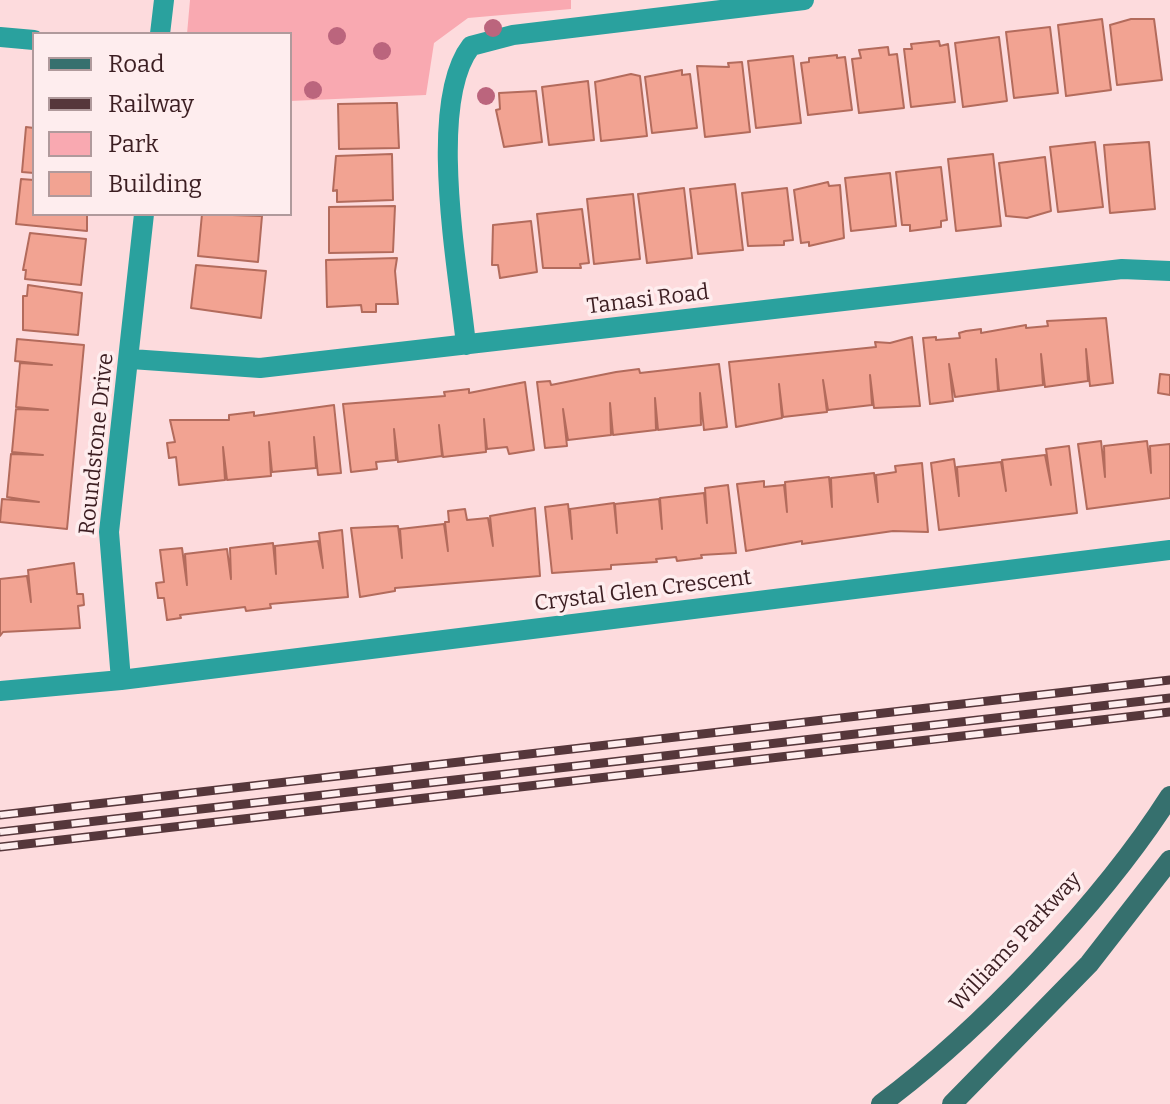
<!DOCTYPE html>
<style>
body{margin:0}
#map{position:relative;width:1170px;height:1104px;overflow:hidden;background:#fddbdd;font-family:Bitter,serif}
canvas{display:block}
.legend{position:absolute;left:32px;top:32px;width:260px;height:184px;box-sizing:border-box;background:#feedee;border:2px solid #b09a9c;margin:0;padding:10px 14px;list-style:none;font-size:24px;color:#3c1e22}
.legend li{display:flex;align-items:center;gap:16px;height:40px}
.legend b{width:40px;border:2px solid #b09a9c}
</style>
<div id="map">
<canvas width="1170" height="1104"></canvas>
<ul class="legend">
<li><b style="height:10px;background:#36706e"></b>Road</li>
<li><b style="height:10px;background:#56373b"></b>Railway</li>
<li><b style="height:22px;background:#f9a9b1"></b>Park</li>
<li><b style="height:22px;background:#f2a392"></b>Building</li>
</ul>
</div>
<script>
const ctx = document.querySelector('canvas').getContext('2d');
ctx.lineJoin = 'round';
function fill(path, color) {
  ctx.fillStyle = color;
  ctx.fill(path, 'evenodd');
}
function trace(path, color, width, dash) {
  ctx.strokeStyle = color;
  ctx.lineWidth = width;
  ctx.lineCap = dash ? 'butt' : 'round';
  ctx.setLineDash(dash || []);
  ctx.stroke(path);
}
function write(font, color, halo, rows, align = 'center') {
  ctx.font = font + ' Bitter,serif';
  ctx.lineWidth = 7;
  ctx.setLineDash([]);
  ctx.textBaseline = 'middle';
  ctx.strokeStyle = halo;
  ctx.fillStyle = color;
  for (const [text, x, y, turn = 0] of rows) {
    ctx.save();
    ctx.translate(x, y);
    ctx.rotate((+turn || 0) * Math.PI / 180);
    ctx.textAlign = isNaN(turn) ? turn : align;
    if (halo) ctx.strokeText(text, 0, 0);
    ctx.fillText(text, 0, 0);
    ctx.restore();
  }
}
fill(new Path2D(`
 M190,0H571V9L468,18L434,43L426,95L290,101V34H187Z`), '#f9a9b1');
const building = new Path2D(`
 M1102,19L1111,90L1066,96L1058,25Z
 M1131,19H1154L1162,80L1117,85L1110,25Z
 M1050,27L1058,93L1014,98L1006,32Z
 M999,37L1007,101L963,107L955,43Z
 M939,41L940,46L948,44L955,102L911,107L904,49H912L911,44Z
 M888,47L889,55L897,54L904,108L859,113L852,59L861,58L859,50Z
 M837,55V58L845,57L852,110L808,115L801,63L809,62V58Z
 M793,56L801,123L756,128L748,61Z
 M742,62L750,132L705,137L697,66L729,67L728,63Z
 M682,70V75L690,74L697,128L652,133L645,77Z
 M631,74L640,76L647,136L601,141L595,82Z
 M588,81L594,140L549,145L542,87Z
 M536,91L542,142L504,147L496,110L500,109L499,93Z
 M391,103H397L399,148L339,149L338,104Z
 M26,127L34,128V173L22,172Z
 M1095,142L1103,207L1058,212L1050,147Z
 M1149,142L1155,209L1110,213L1104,145Z
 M392,154L393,200L337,202V190L333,191L336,156Z
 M993,154L1001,226L956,231L948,159Z
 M1045,157L1051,211L1027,218L1006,216L999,163Z
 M941,167L947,220L941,221V227L910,231V225H902L896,172Z
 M890,173L896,226L851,231L845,178Z
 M21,179L34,180V214H87V231L16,224Z
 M828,182L829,186L840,185L844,238L809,246V242L801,243L794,190Z
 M735,184L743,250L698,254L690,189Z
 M684,188L692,258L647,263L638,194Z
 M787,188L793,240L784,241V245L748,246L742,193Z
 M633,194L640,259L594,264L587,199Z
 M395,206L393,252L329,253V207Z
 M582,209L589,263L580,264L581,268H543L537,214Z
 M202,214L262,216L258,262L198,256Z
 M531,221L537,272L500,278L498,265H492L493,225Z
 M30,233L86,239L81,285L25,279L26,270H23Z
 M397,258L395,271L398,304H376V312H362L361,305L327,307L326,260Z
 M196,265L266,271L261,318L191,308Z
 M28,285L82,293L78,335L23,330V296H27Z
 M1106,318L1113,383L1090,386L1086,349L1088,381L1045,387L1041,354L1043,385L999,391L996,359L998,391L955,397L949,364L953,401L930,404L923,338L936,337V340L960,338L959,333L966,331L981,329V333L1026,325V328L1048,326L1047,321Z
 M912,337L920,406L874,408L870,375L872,405L828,410L823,380L827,412L783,417L779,384L782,418L736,427L729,362L876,347L875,342L890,343Z
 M17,339L84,345L67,529L0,522L2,499L39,502L7,497L11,454L43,455L12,452L16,409L48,410L16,407L20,363L52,365L15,361Z
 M719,364L727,427L704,430L700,393L701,425L658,430L655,398L656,430L613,435L610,403L611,435L568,440L563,409L567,446L545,448L537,382L550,381L551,385L616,372L639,369L640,373Z
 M1160,374L1170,375V395L1158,393Z
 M525,382L534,450L509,454L507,447L487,449L484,419L486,452L443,457L439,425L442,456L398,462L394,429L396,460L376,462L377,469L351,472L343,404L445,396L444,392L469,389V393Z
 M334,405L341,473L318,475L314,437L316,468L272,472L269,442L271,476L227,480L223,447L225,480L179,485L176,457L169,458L167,443L175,442L170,420H229V415L254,412V416Z
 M1101,441L1105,477L1104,446L1147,441L1151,473L1150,446L1170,444V498L1087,509L1078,444Z
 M1069,446L1077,513L939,530L931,463L954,459L959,496L957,467L1001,462L1006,491L1002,460L1045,455L1051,485L1046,449Z
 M922,463L928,532L893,531L802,544V541L746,551L737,484L764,481V487L784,485L787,512L785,482L829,477L832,507L831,478L874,473L878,502L876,475L896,472L895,466Z
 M728,485L736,553L701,555L702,558L677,561L676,557L656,559L657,562L611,565V569L552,573L545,507L568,504L572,539L570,509L614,503L617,533L615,504L659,499L662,529L660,498L704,493L707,523L705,488Z
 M535,508L540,576L395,588V591L360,597L351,528L398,526L402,558L400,529L444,524L448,551L445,522H449L448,511L465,509L467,520L488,518L493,546L490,516Z
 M342,530L348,597L270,604L271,608L246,611L245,607L180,615L181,618L167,620L164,598H158L156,583L164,582L160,550L182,548L187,585L185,554L227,549L231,579L230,548L273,543L276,574L275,546L318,541L323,568L319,533Z
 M74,563L77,594H83L84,605L78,606L80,628L3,632L0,636V579L27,576L31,602L28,570Z`);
fill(building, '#f2a392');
trace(building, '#b36b5c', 2);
trace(new Path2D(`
 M160,34L164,0
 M0,37L34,40
 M466,345C459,273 426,104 471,46L513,35L804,0
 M131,359L260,368L1122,269L1170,271
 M121,680L109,532L144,214
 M0,691L121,680L1170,550`), '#2aa19e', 20);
trace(new Path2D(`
 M881,1104C981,1030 1103,901 1170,796
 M952,1104L1089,964L1170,860`), '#36706e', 20);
const rail = new Path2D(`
 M0,815L1170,680
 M0,832L1170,698
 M0,847L1170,712`);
trace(rail, '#56373b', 9);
trace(rail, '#feedee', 6, [18]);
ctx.fillStyle = '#bb657d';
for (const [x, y] of [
 [493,28],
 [337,36],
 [382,51],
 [313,90],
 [486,96]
]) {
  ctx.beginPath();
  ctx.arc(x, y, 9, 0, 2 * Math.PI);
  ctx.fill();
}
write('22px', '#3c1e22', '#feedee', [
 ["Tanasi Road",648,300,-7],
 ["Roundstone Drive",97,444,-84],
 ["Crystal Glen Crescent",643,591,-7],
 ["Williams Parkway",1016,942,-47]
]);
</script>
